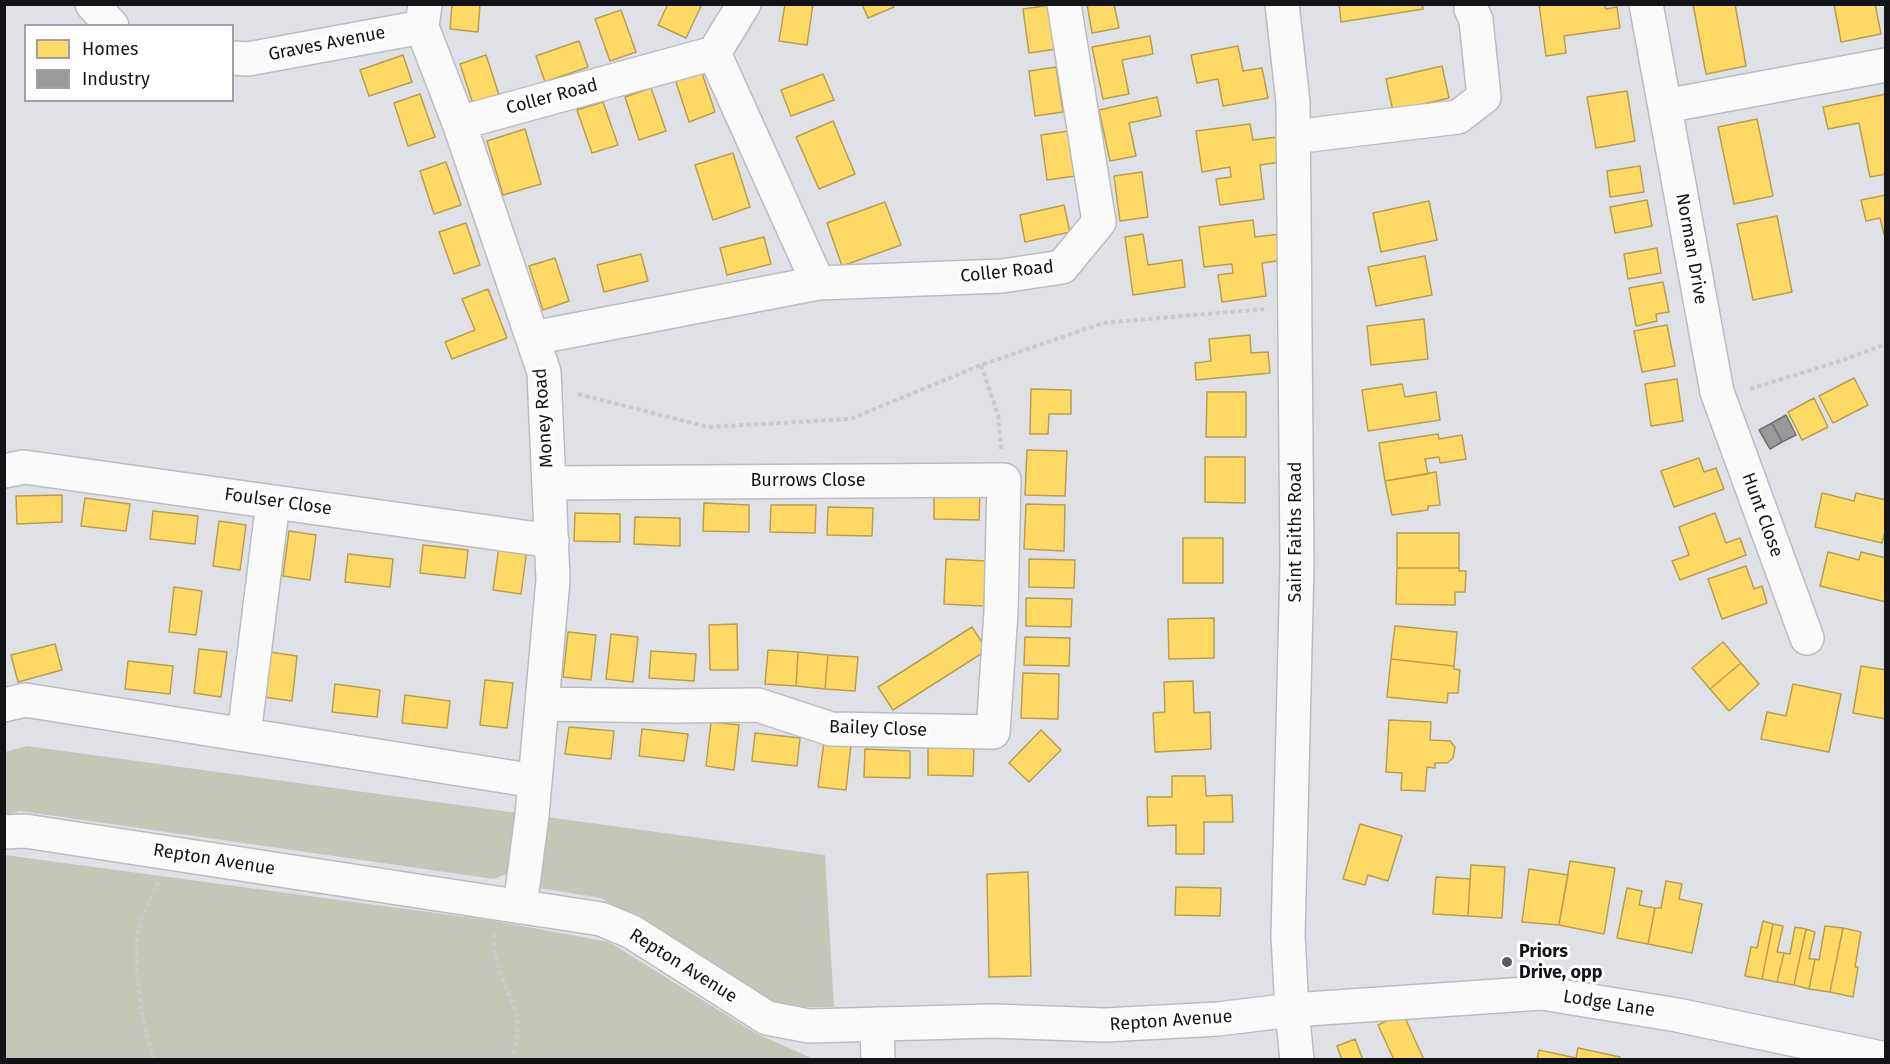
<!DOCTYPE html>
<style>
body{margin:0}
#map{position:relative;width:1890px;height:1064px;overflow:hidden;background:#e0e1e7;font-family:"Fira Sans",sans-serif}
canvas{display:block}
.frame{position:absolute;inset:0;border:6px solid #131417;pointer-events:none}
.legend{position:absolute;left:24px;top:24px;width:210px;height:78px;box-sizing:border-box;background:#fff;border:2px solid #a1a1a2;margin:0;padding:8px 10px;list-style:none;font-size:18px;color:#131417}
.legend li{display:flex;align-items:center;gap:12px;height:30px}
.legend b{width:30px;border:2px solid #a1a1a2}
</style>
<div id="map">
<canvas width="1890" height="1064"></canvas>
<div class="frame"></div>
<ul class="legend">
<li><b style="height:16px;background:#ffd966"></b>Homes</li>
<li><b style="height:16px;background:#999"></b>Industry</li>
</ul>
</div>
<script>
const ctx = document.querySelector('canvas').getContext('2d');
ctx.lineJoin = 'round';
function fill(path, color) {
  ctx.fillStyle = color;
  ctx.fill(path, 'evenodd');
}
function trace(path, color, width, dash) {
  ctx.strokeStyle = color;
  ctx.lineWidth = width;
  ctx.lineCap = dash ? 'butt' : 'round';
  ctx.setLineDash(dash || []);
  ctx.stroke(path);
}
function write(font, color, halo, rows, align = 'center') {
  ctx.font = font + ' "Fira Sans",sans-serif';
  ctx.lineWidth = 6;
  ctx.setLineDash([]);
  ctx.textBaseline = 'middle';
  ctx.strokeStyle = halo;
  ctx.fillStyle = color;
  for (const [text, x, y, turn = 0] of rows) {
    ctx.save();
    ctx.translate(x, y);
    ctx.rotate((+turn || 0) * Math.PI / 180);
    ctx.textAlign = isNaN(turn) ? turn : align;
    if (halo) ctx.strokeText(text, 0, 0);
    ctx.fillText(text, 0, 0);
    ctx.restore();
  }
}
fill(new Path2D(`
 M27,746L825,855L834,1007H788L755,996L601,898L539,888L525,866L494,879L20,811L5,815V752Z
 M5,855L495,921L609,942L757,1034L814,1059H5Z`), '#c4c7b8');
const homes = new Path2D(`
 M452,4H480L478,32L450,29Z
 M668,4H702L686,38L658,25Z
 M785,4H813L807,45L779,41Z
 M862,4H893L894,7L868,18Z
 M1087,4H1114L1119,28L1092,33Z
 M1339,4H1422L1423,9L1341,22Z
 M1539,4H1604L1606,9L1617,7L1620,28L1564,36L1566,53L1546,56Z
 M1693,4H1735L1746,66L1706,74Z
 M1834,4H1875L1881,34L1841,42Z
 M1051,5L1057,49L1029,53L1023,9Z
 M621,10L636,52L610,61L595,19Z
 M1150,36L1153,54L1122,60L1129,94L1103,99L1092,47Z
 M579,41L588,67L545,82L536,56Z
 M1238,46L1243,71L1262,68L1268,98L1223,106L1218,79L1197,83L1191,55Z
 M403,55L412,82L369,96L360,70Z
 M486,55L500,98L474,107L460,64Z
 M1442,66L1449,98L1393,111L1386,79Z
 M1056,67L1063,112L1035,116L1029,71Z
 M701,70L715,112L689,122L675,79Z
 M823,74L834,100L791,116L781,90Z
 M651,88L666,131L639,140L625,97Z
 M1627,91L1635,141L1596,148L1587,97Z
 M420,94L435,137L408,146L394,103Z
 M1886,94V174L1870,177L1859,123L1828,129L1823,107Z
 M1157,97L1161,116L1129,123L1136,156L1110,161L1099,110Z
 M603,102L618,145L592,153L577,110Z
 M1757,119L1773,196L1734,204L1718,127Z
 M833,121L855,174L819,189L796,137Z
 M1250,124L1253,140L1278,137L1281,162L1260,165L1264,199L1220,205L1216,179L1231,177L1230,167L1202,172L1196,131Z
 M525,129L541,184L503,195L487,141Z
 M1069,131L1075,176L1047,180L1041,135Z
 M733,153L750,207L713,220L695,165Z
 M446,162L461,205L434,214L420,171Z
 M1640,166L1644,192L1610,197L1607,171Z
 M1142,172L1148,217L1120,221L1114,176Z
 M1886,195V234H1884L1880,218L1866,221L1861,200Z
 M1647,200L1652,226L1615,233L1610,207Z
 M1429,201L1437,240L1381,252L1373,213Z
 M885,202L901,245L842,266L827,223Z
 M1064,205L1070,232L1025,242L1020,215Z
 M1777,216L1792,292L1753,300L1737,224Z
 M1253,220L1255,237L1280,234L1284,260L1262,263L1266,296L1222,302L1218,275L1233,273L1232,264L1204,267L1199,227Z
 M466,223L480,265L454,274L439,232Z
 M1143,234L1148,265L1182,260L1185,287L1133,295L1125,237Z
 M764,237L771,264L727,275L720,248Z
 M1657,248L1661,273L1628,279L1624,254Z
 M641,254L648,281L604,292L597,265Z
 M1425,256L1432,295L1376,306L1368,267Z
 M555,258L569,301L543,310L529,266Z
 M1663,282L1669,312L1656,314L1657,321L1636,326L1629,288Z
 M488,289L507,338L452,359L445,342L475,330L462,299Z
 M1424,319L1428,359L1371,365L1367,326Z
 M1667,325L1675,366L1642,372L1634,331Z
 M1250,335L1251,353L1268,352L1270,373L1196,380L1195,363L1211,361L1209,339Z
 M1854,378L1868,405L1833,423L1819,396Z
 M1677,379L1683,421L1651,426L1645,384Z
 M1402,384L1405,397L1436,392L1440,420L1368,431L1362,390Z
 M1031,389L1071,390V414H1049L1048,434H1030Z
 M1207,392H1246V437H1206Z
 M1814,398L1828,427L1802,440L1788,412Z
 M1438,434L1439,439L1462,435L1466,459L1440,463L1439,457L1425,459L1428,474L1385,481L1379,443Z
 M1027,450L1067,451L1065,496L1025,495Z
 M1205,457H1245V503L1205,502Z
 M1699,458L1704,472L1716,468L1724,489L1674,507L1661,471Z
 M1436,472L1440,505L1428,506V510L1392,515L1385,481Z
 M934,491L980,492L979,520L934,519Z
 M1822,493L1854,501L1856,493L1886,500V528L1882,543L1815,527Z
 M62,495V522L17,524L16,496Z
 M85,498L130,504L126,531L81,526Z
 M704,503L749,505V532L703,531Z
 M1026,504L1065,505L1064,551L1024,549Z
 M771,505H816L815,533L770,532Z
 M828,507L873,508L872,536L827,535Z
 M153,511L198,516L195,544L150,539Z
 M575,513L620,514V542L574,541Z
 M1715,513L1726,543L1740,538L1746,555L1680,580L1672,561L1689,555L1679,527Z
 M635,517L680,518V546L634,544Z
 M219,521L246,525L240,570L213,566Z
 M289,531L316,535L310,580L283,576Z
 M1397,533H1459V568H1397Z
 M1183,538H1223V583H1183Z
 M423,545L468,550L465,578L420,573Z
 M499,546L527,549L521,594L493,590Z
 M1828,552L1859,560L1861,552L1886,558V602L1820,586Z
 M348,554L393,559L390,587L345,582Z
 M946,559L986,561L984,606L944,604Z
 M1029,559L1075,560L1074,588L1029,587Z
 M1746,566L1754,589L1762,586L1767,603L1722,619L1708,579Z
 M1397,568H1459V571H1466L1465,592H1455V605L1396,604Z
 M174,587L202,591L196,635L169,632Z
 M1026,598L1072,599L1071,627L1026,626Z
 M1214,618V658L1169,659L1168,619Z
 M737,624L738,670H710L709,625Z
 M1395,626L1457,632L1454,666L1391,659Z
 M972,627L987,650L893,710L878,687Z
 M568,632L596,635L591,680L563,677Z
 M611,634L638,637L633,682L606,679Z
 M1025,637L1070,638L1069,666L1024,665Z
 M1723,642L1741,663L1710,689L1692,668Z
 M55,644L62,670L18,682L11,655Z
 M199,649L227,652L221,697L194,693Z
 M768,650L798,652L796,686L765,684Z
 M651,651L696,654L694,681L649,678Z
 M270,652L297,656L292,701L264,697Z
 M798,652L828,655L825,689L796,686Z
 M828,655L858,657L855,691L825,689Z
 M1391,659L1454,666V669L1460,670L1458,693H1448L1447,703L1387,697Z
 M128,661L173,666L170,694L125,689Z
 M1741,663L1759,684L1729,711L1710,689Z
 M1861,666L1886,670V719L1853,713Z
 M1023,673L1059,674L1058,719L1021,718Z
 M485,680L513,683L507,728L480,725Z
 M1193,681L1194,713L1210,712L1211,749L1155,752L1153,713L1165,712L1164,682Z
 M335,684L380,690L377,717L332,712Z
 M1793,684L1841,694L1829,752L1761,739L1767,712L1786,716Z
 M405,695L450,701L447,728L402,723Z
 M1389,720L1431,722L1430,740L1450,741L1455,747L1453,758L1447,763H1435V768L1427,767L1425,791L1401,790L1402,773L1386,772Z
 M711,722L739,725L734,770L706,766Z
 M569,727L614,731L611,759L565,754Z
 M642,729L688,734L684,761L639,756Z
 M1041,730L1061,750L1029,782L1009,763Z
 M755,733L800,738L797,766L752,761Z
 M824,742L851,745L846,790L818,787Z
 M928,748H974L973,776L928,775Z
 M865,749L910,751V778L864,777Z
 M1172,776H1205L1206,796L1232,795L1233,822H1204V854H1176V825L1148,826L1147,797H1172Z
 M1360,824L1402,836L1388,881L1368,875L1365,885L1343,879Z
 M1570,861L1615,868L1604,934L1559,925Z
 M1471,865L1505,867L1502,918L1468,916Z
 M1529,869L1568,875L1559,925L1522,922Z
 M1028,872L1031,976L989,977L987,874Z
 M1436,877L1470,879L1468,916L1433,914Z
 M1666,881L1682,884L1679,899L1702,904L1692,953L1648,944L1655,908H1661Z
 M1176,887L1221,888L1220,916L1175,915Z
 M1627,888L1642,891L1639,905L1655,908L1648,944L1617,938Z
 M1763,921L1773,924L1762,979L1745,976L1751,947L1757,948Z
 M1773,924L1783,926L1777,952L1784,953L1777,982L1762,979Z
 M1825,926L1843,928L1830,992L1809,989L1815,959L1819,960Z
 M1795,927L1806,929L1794,985L1777,982L1784,953L1790,954Z
 M1843,928L1861,932L1855,967H1858L1853,997L1830,992Z
 M1806,929L1815,932L1809,959H1815L1809,989L1794,985Z
 M1403,1013L1424,1060H1394L1378,1025Z
 M1355,1039L1363,1060H1342L1337,1046Z
 M1578,1048L1620,1057L1619,1060H1537L1539,1050L1576,1058Z`);
fill(homes, '#ffd966');
trace(homes, '#b89e4e', 1.5);
const industry = new Path2D(`
 M1786,415L1796,435L1782,442L1772,423Z
 M1772,423L1782,442L1770,449L1759,430Z`);
fill(industry, '#999');
trace(industry, '#717172', 1.5);
const minor = new Path2D(`
 M92,4L112,26
 M425,4L422,27L459,123L544,372L553,580L532,815L520,907
 M744,4L714,53L818,283
 M1282,4L1293,102L1297,564L1288,936L1292,1010L1297,1060
 M1646,4L1717,392L1807,638
 M232,58L248,59L422,27
 M1665,106L1886,65
 M459,123L714,53
 M1293,137L1458,117L1484,97L1476,20L1471,9
 M533,338L818,283L1002,276L1062,267L1099,222L1064,4
 M4,471L24,467L552,541
 M542,704L674,706L758,705L831,729L993,732L1001,612L1004,480L549,483
 M4,705L25,700L535,781
 M244,735L273,502
 M4,832L25,831L601,919L632,932L767,1018L809,1026L993,1021L1105,1025L1218,1019L1292,1010L1542,993L1677,1015L1886,1059
 M877,1024L878,1060`);
trace(minor, '#bbbcc1', 36);
trace(new Path2D(`
 M981,365L998,415L1001,449
 M1750,389L1840,361L1886,344
 M578,394L708,427L850,419L981,365L1103,323L1264,309
 M494,934L495,954L500,971L518,1018L517,1040L511,1060
 M155,1060C142,1031 131,957 139,926C143,912 152,897 158,883`), '#cacbcd', 4, [4.5, 3]);
trace(minor, '#fafafb', 33);
for (const [x, y, r, color] of [
 [1507,962,6,"#5b5c60"]
]) {
  const dot = new Path2D();
  dot.arc(x, y, r, 0, 2 * Math.PI);
  ctx.fillStyle = color;
  ctx.fill(dot);
  trace(dot, '#fff', 2);
}
write('18px', '#131417', '#fff', [
 ["Graves Avenue",327,44,-11],
 ["Coller Road",552,97,-15],
 ["Norman Drive",1691,249,80],
 ["Coller Road",1007,272,-6],
 ["Money Road",544,418,-94],
 ["Burrows Close",808,481],
 ["Foulser Close",278,502,8],
 ["Hunt Close",1762,515,70],
 ["Saint Faiths Road",1296,532,-90],
 ["Bailey Close",878,729,2],
 ["Repton Avenue",214,860,9],
 ["Repton Avenue",683,966,32],
 ["Lodge Lane",1609,1004,9],
 ["Repton Avenue",1171,1021,-4]
]);
write('bold 18px', '#131417', '#fff', [
 ["Priors",1519,952],
 ["Drive, opp",1519,973]
], 'left');
</script>
